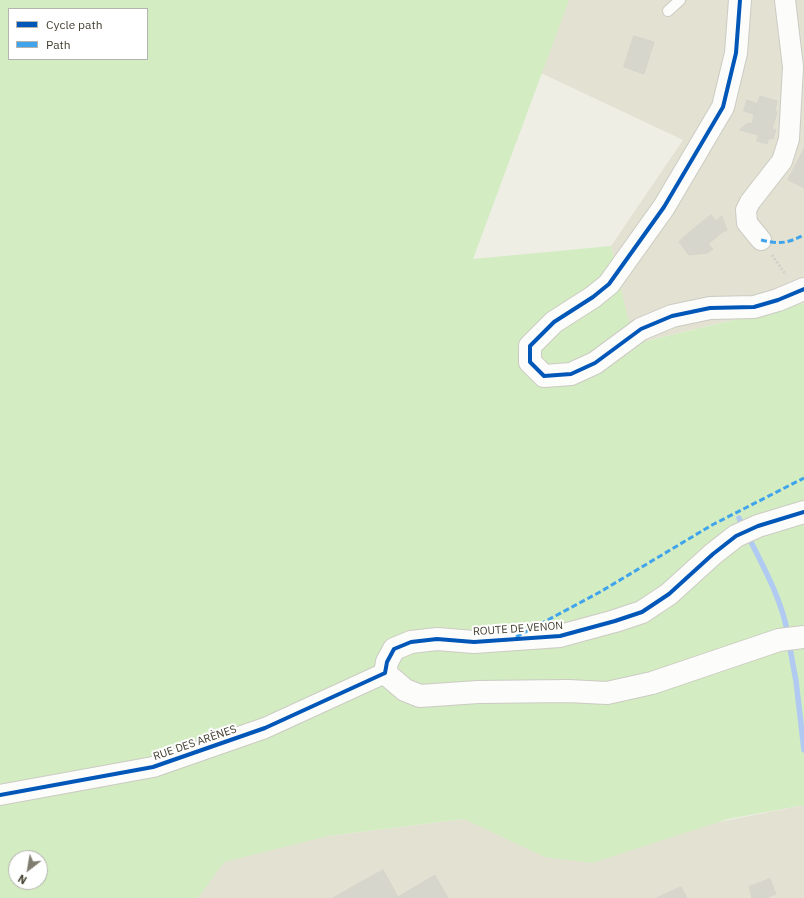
<!DOCTYPE html>
<meta charset="utf-8">
<style>
body{margin:0}
#map{position:relative;width:804px;height:898px;overflow:hidden;background:#eeeee5;font-family:"IBM Plex Sans",sans-serif}
canvas{display:block}
.legend{position:absolute;left:8px;top:8px;width:140px;height:52px;box-sizing:border-box;background:#fff;border:1px solid #b4b3ad;margin:0;padding:5px 7px;list-style:none;font-size:12px;color:#444031}
.legend li{display:flex;align-items:center;gap:8px;height:20px}
.legend b{width:20px;border:1px solid #b4b3ad}
.north{position:absolute;left:8px;top:850px;width:40px;height:40px;box-sizing:border-box;background:#fff;border:1px solid #b4b3ad;border-radius:50%;rotate:211deg;font-size:11px;font-weight:700;line-height:16px;text-align:center;color:#444031}
.north::after{content:'';display:block;margin:auto;width:14px;height:18px;background:#807d70;clip-path:polygon(50% 0,100% 100%,50% 72%,0 100%)}
</style>
<div id="map">
<canvas width="804" height="898"></canvas>
<ul class="legend">
<li><b style="height:5px;background:#0057b8"></b>Cycle path</li>
<li><b style="height:5px;background:#3fa4eb"></b>Path</li>
</ul>
<div class="north">N</div>
</div>
<script>
const ctx = document.querySelector('canvas').getContext('2d');
ctx.lineJoin = 'round';
function fill(path, color) {
  ctx.fillStyle = color;
  ctx.fill(path, 'evenodd');
}
function trace(path, color, width, dash) {
  ctx.strokeStyle = color;
  ctx.lineWidth = width;
  ctx.lineCap = dash ? 'butt' : 'round';
  ctx.setLineDash(dash || []);
  ctx.stroke(path);
}
function write(font, color, halo, rows, align = 'center') {
  ctx.font = font + ' "IBM Plex Sans",sans-serif';
  ctx.lineWidth = 4;
  ctx.setLineDash([]);
  ctx.textBaseline = 'middle';
  ctx.strokeStyle = halo;
  ctx.fillStyle = color;
  for (const [text, x, y, turn = 0] of rows) {
    ctx.save();
    ctx.translate(x, y);
    ctx.rotate((+turn || 0) * Math.PI / 180);
    ctx.textAlign = isNaN(turn) ? turn : align;
    if (halo) ctx.strokeText(text, 0, 0);
    ctx.fillText(text, 0, 0);
    ctx.restore();
  }
}
fill(new Path2D(`
 M569,0H804V303L633,344L611,246L683,140L541,73Z
 M804,805V898H198L224,862L328,836L464,819L545,857Z`), '#e3e1d1');
fill(new Path2D(`
 M0,0H569L473,259L611,246L634,344L804,303V805L728,819L592,863L545,857L464,819L328,836L224,862L198,898H0ZM9,9H147V59H9ZM16,858H40V882H16Z`), '#d3ecc2');
trace(new Path2D(`
 M739,518L744,528
 M748,536C764,568 782,600 788,635
 M789,643L796,681L804,750`), '#b0caf1', 5.5);
const building = new Path2D(`
 M634,36L654,42L644,74L624,67Z
 M760,96L777,101L775,111L777,112L772,129L776,130L773,139L755,134L757,125L752,124Z
 M747,100L758,104L755,115L744,111Z
 M748,123L757,125L755,134L740,130Z
 M759,135L769,138L767,144L757,141Z
 M804,149V183L790,176Z
 M790,176L804,183V188L788,180Z
 M711,215L724,231L697,253L684,237Z
 M722,216L727,230V231H724L716,221Z
 M684,237L697,253L708,244L713,249L707,253L689,255L679,242Z
 M383,870L398,897L435,875L448,898H333Z
 M770,879L776,894L766,898H752L749,887Z
 M681,887L687,898H657Z`);
fill(building, '#d7d6cd');
trace(building, '#d6d5cb', 1);
const service = new Path2D(`
 M668,11L680,0`);
const minor = new Path2D(`
 M761,240L747,223L746,210L750,202L782,161L789,139L793,67L785,0
 M0,795L153,767L265,728L385,673`);
const tertiary = new Path2D(`
 M740,0L736,53L723,107L664,207L609,284L593,297L554,322L530,346V362L544,376L571,374L595,363L641,329L672,316L710,308L754,307L778,300L804,289
 M804,512L758,526L736,536L713,554L669,594L642,612L615,621L560,636L474,642L437,639L411,642L394,649L387,662L385,673L405,690L420,696L478,692L568,691L607,693L652,683L779,640L804,637`);
trace(service, '#cccbc3', 12);
trace(minor, '#cccbc3', 22);
trace(tertiary, '#cccbc3', 24);
trace(new Path2D(`
 M772,255L786,275`), '#d0cec8', 2.5, [2, 2]);
trace(service, '#fcfcfb', 10);
trace(minor, '#fcfcfb', 20);
trace(tertiary, '#fcfcfb', 22);
trace(new Path2D(`
 M761,240C780,244 786,244 804,235
 M516,637L600,592L712,525L804,478`), '#3fa4eb', 3, [6, 3]);
trace(new Path2D(`
 M740,0L736,53L723,107L664,207L609,284L593,297L554,322L530,346V362L544,376L571,374L595,363L641,329L672,316L710,308L754,307L778,300L804,289
 M0,795L153,767L265,728L385,673L387,662L394,649L411,642L437,639L474,642L560,636L615,621L642,612L669,594L713,554L736,536L758,526L804,512`), '#0057b8', 4);
write('11px', '#444031', '#fff', [
 ["ROUTE DE VENON",518,629,-4],
 ["RUE DES ARÈNES",195,743,-19]
]);
</script>
